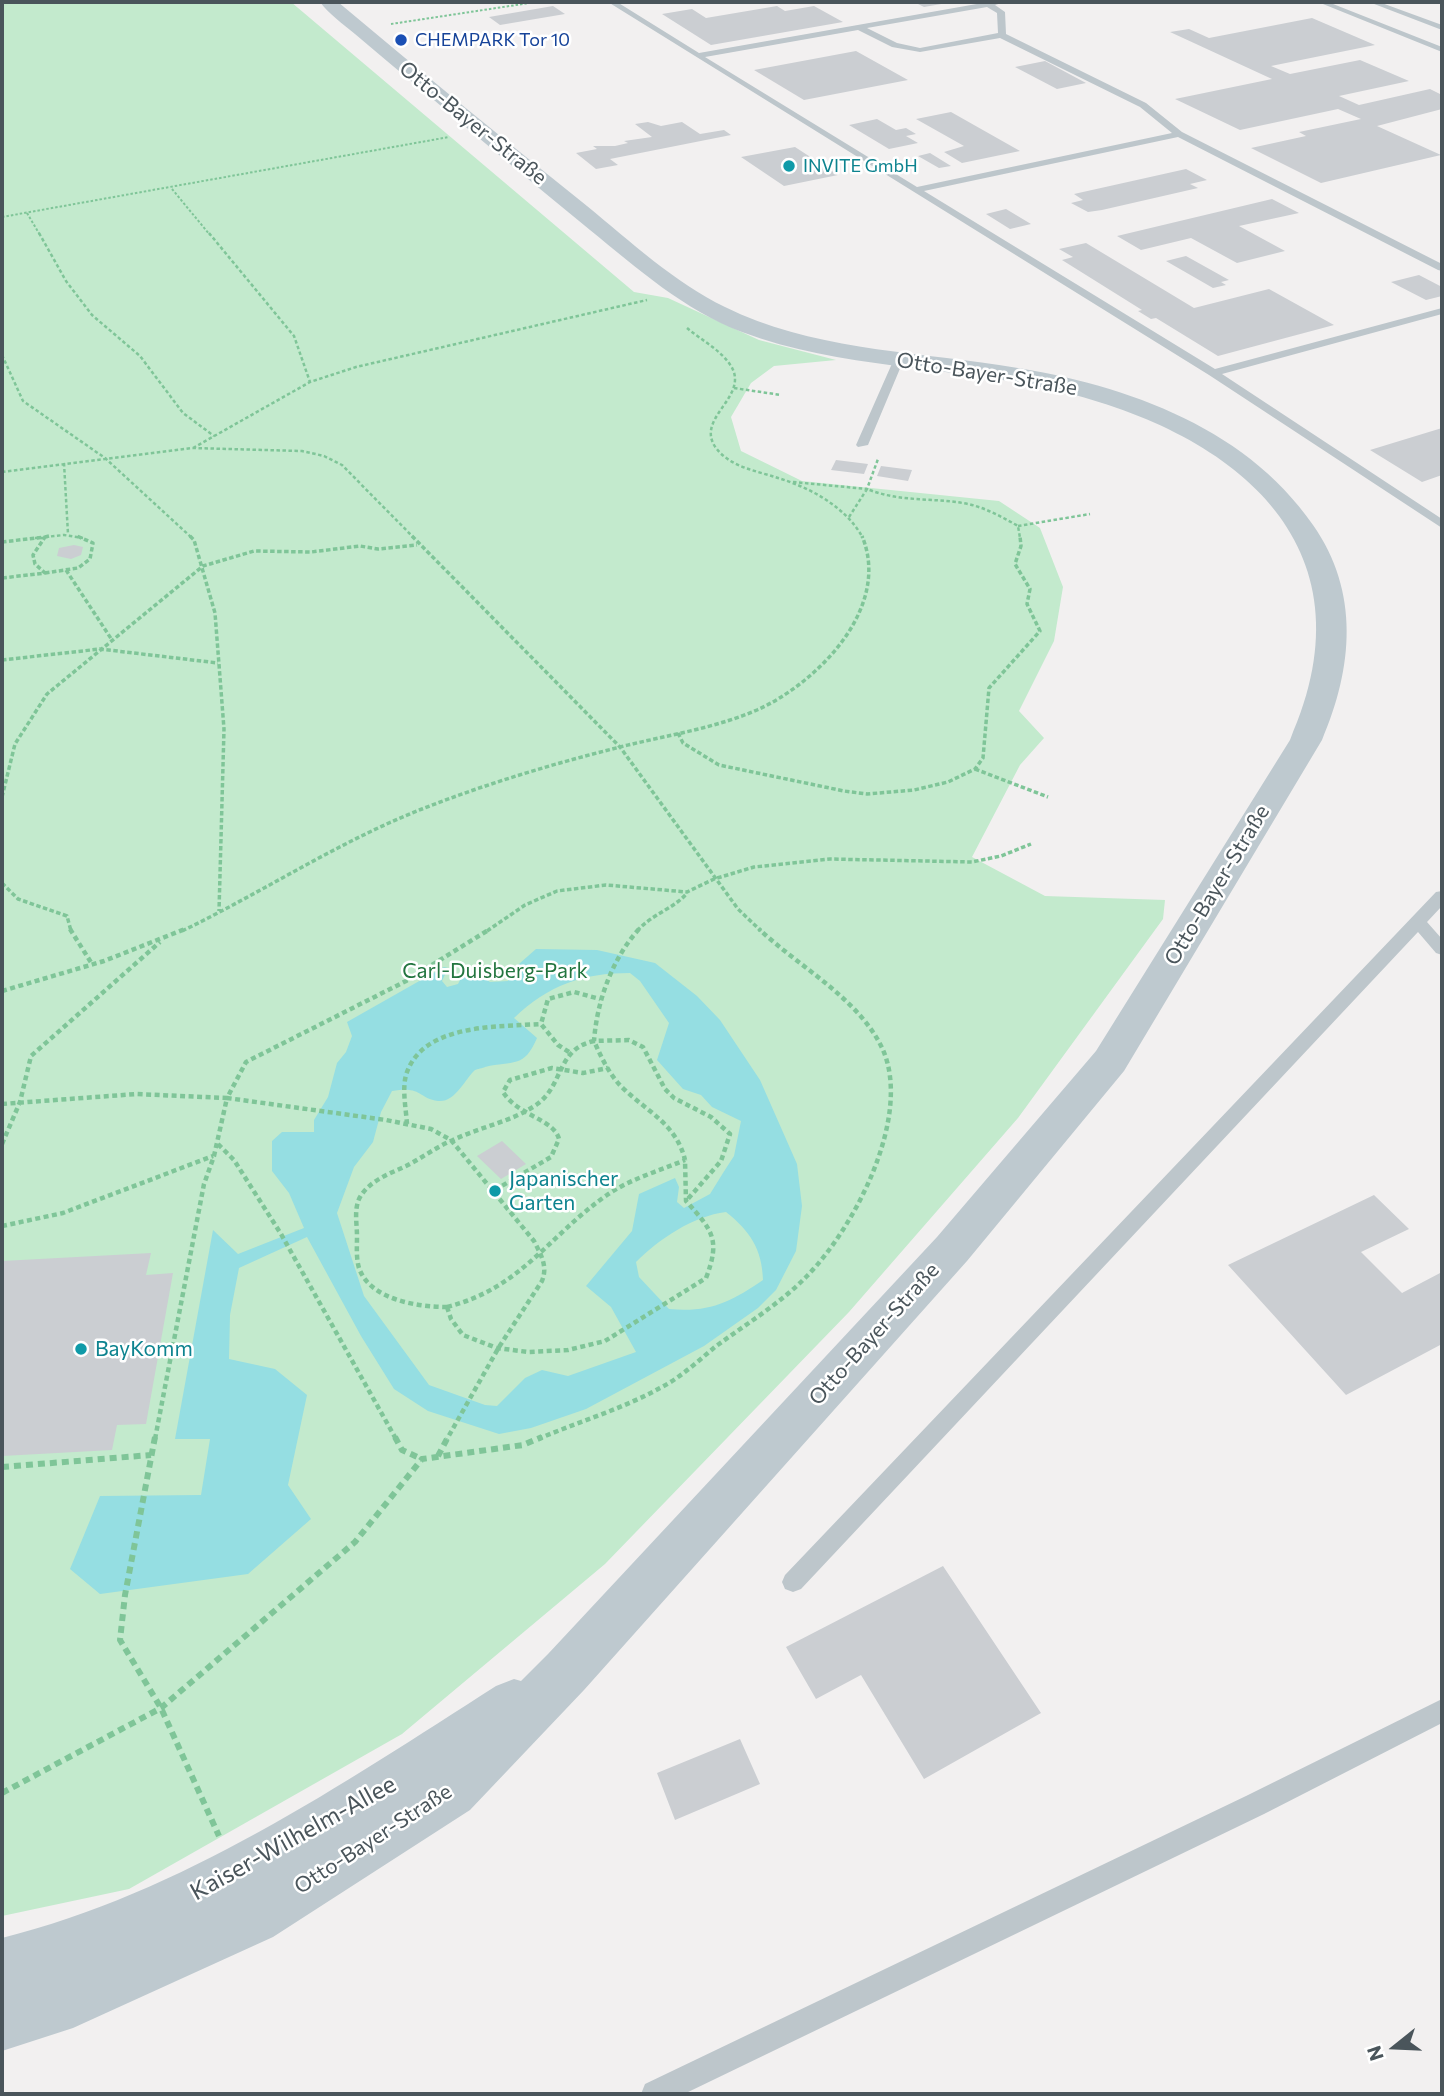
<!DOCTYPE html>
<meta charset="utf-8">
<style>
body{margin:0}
#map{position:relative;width:1444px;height:2096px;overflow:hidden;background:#f2f0f0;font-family:Commissioner,sans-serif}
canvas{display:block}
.frame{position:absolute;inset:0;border:4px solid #4a555b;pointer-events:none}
.north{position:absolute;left:1360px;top:2012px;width:70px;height:70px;-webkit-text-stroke:5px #fff;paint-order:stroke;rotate:252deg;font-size:19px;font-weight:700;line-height:28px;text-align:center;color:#4a555b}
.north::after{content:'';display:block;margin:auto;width:24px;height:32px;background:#4a555b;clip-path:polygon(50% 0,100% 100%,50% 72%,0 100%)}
</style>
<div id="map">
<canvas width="1444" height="2096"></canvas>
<div class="frame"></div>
<div class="north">N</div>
</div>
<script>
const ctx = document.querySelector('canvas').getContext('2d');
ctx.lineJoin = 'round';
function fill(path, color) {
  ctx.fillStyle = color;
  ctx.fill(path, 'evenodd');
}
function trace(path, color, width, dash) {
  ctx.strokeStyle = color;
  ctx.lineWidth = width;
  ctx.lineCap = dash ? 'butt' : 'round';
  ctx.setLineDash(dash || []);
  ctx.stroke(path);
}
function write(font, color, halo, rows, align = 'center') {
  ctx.font = font + ' Commissioner,sans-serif';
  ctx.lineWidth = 5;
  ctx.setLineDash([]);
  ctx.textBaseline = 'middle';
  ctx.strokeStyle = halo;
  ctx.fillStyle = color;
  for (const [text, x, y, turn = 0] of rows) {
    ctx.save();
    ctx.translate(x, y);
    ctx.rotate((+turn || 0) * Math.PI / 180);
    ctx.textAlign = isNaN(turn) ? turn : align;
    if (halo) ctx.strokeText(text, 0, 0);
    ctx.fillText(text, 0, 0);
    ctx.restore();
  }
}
fill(new Path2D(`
 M2,2H291L634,292L668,298L759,340L836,360L774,366L751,383L731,417L741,451L802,481L999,501L1040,528L1063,587L1054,641L1019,711L1044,738L1020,765L972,857L1045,896L1165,900L1163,919L1018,1118L849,1312L605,1564L402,1734L129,1889L2,1916Z`), '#c3eacd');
fill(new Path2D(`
 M536,949L597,950L655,963L697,996L720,1020L760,1080L797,1164L802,1206L796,1251L776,1290L758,1308L704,1346L586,1409L531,1428L499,1434L428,1411L394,1389L361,1336L307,1237L239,1268L230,1315L229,1359L275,1369L307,1395L288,1485L311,1519L248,1574L100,1594L70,1569L100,1496L201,1495L210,1439H175L213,1230L238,1254L304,1228L289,1193L272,1171V1141L282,1132H314V1120L328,1097L337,1063L346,1052L352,1036L347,1022L444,967L448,968L442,981L447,987L458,984L465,970H473L490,982L508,981L511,971ZM630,973L640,981L669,1023L657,1060L683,1089L701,1095L712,1107L741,1121L734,1156L723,1173L710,1194L684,1208L677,1202L679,1187L675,1178L639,1194L632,1231L586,1286L611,1307L636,1352L568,1376L542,1370L525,1378L497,1406L485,1405L429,1385L364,1296L337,1213L354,1167L373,1142L381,1112L392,1091C423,1086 417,1098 438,1101C455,1103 465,1079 475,1070C477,1069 483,1068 485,1067C513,1060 524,1069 537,1038L514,1018C549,985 582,973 630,973ZM726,1212C750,1231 762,1249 763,1280C731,1302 709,1313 669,1309L639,1277L636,1262C659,1239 693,1216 726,1212Z`), '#95dee2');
fill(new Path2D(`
 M914,2H947V3L924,7Z
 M553,6L565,14L500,25L489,17Z
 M777,6L785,11L814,6L843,22L711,45L662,14L692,9L706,18Z
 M1312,18L1375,45L1271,66L1290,74L1360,60L1409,81L1339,96L1359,105L1430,89L1442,95V109L1377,126L1441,155L1321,183L1251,148L1306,136L1299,132L1361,119L1338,109L1240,130L1175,99L1272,79L1170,32L1189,29L1209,38Z
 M856,51L908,80L804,100L754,70Z
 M1045,61L1086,83L1057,89L1015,67Z
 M951,112L1020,151L962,163L944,152L964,146L916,119Z
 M877,119L896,130L906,128L916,134L906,136L918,143L889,149L849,125Z
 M648,122L661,126L682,122L700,134L724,130L731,135L610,159L618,165L596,169L576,153L597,149L593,146H615L628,143L624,141L652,137L635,124Z
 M795,147L838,175L784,186L741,157Z
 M930,153L951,166L939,168L918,156Z
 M1186,169L1207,180L1190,184L1198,188L1102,210L1088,212L1071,203L1083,200L1074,194Z
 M1272,199L1299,213L1239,226L1285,251L1237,263L1191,238L1141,250L1117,236Z
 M1006,209L1031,224L1010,229L986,214Z
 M1086,243L1194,308L1269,289L1334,325L1218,356L1156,318L1151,319L1138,311L1142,310L1062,260L1073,257L1059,249Z
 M1186,256L1229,280L1221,282L1226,285L1213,288L1166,261Z
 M1419,275L1442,287V296L1426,300L1391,282Z
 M1442,428V475L1422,482L1370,450Z
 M836,460L868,464L864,474L831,470Z
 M881,466L912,470L908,481L877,476Z
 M74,545L83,547L81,555L71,559L57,556L59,548Z
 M502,1141L526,1164L501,1179L477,1156Z
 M1374,1195L1409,1229L1361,1252L1402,1293L1442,1272V1344L1346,1395L1228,1265Z
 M151,1253L146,1275L173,1273L146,1424L117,1425L112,1450L2,1456V1261Z
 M943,1566L1041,1713L924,1779L861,1675L816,1699L786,1647Z
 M740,1739L760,1784L675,1820L657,1773Z`), '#cbced2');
trace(new Path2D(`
 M391,24L536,2
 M172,189L210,235
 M27,213L40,235
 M2,217L449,137`), '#7fc598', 2, [2.5, 2]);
trace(new Path2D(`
 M39,233L66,281L92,315L140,356L183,413L214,436
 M209,233L294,336L310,382
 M687,328C701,340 721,350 731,366C750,397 694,418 716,448C730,467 757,471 778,478C811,488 846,507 863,538
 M2,355L23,401L105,458L192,538
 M734,388L781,395
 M193,448L310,382L356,367L647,300
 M64,463L68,534
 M2,472L192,448L302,451L324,456L342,465L414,538
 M793,482L867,489L878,459
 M849,517L867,489C902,503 933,497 968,504C986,508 1002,517 1018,526L1020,538
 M1018,526L1090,514
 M45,537L64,535L83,538
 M35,538H44`), '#7fc598', 2.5, [3.5, 2.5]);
trace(new Path2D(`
 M190,536L194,540L215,613L224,729L219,911
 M412,536L620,747L738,909L761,931
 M45,537L49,536
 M2,542L45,537L33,555L35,564L45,573L2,578
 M66,570L112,640
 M45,573L78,568L90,559L93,543L77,536
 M2,660L100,649L218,663
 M678,733L683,743L719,765L844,791L867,794L914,790L948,782L975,769L983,758L989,688L1040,631L1027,604L1030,589L1015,564L1021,546L1020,536
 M975,769L1048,797
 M2,797L15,744L47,694L203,566L254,551L311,552L360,546L378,549L417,545
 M2,883L18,899L67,916L71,931
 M182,931C263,892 338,842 422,809C488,783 556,763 624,746C669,735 715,728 757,710C817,683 892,608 862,536
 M487,931L525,905L557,891L606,885L687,892L714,879L754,867L830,859L972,862L1001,856L1031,844
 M637,931C652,914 675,908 687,893`), '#7fc598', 3.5, [4.5, 2.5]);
trace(new Path2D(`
 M70,929L92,964
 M639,929C612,959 597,1001 594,1041L629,1040L643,1047L665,1089L674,1098L711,1117L730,1134L721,1161L687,1200
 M2,991L104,961L185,929
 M569,1052L558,1045L541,1024L548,999L574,992L600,999
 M2,1104L137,1094L227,1098L246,1062L406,981L490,929
 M407,1124C406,1109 402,1090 406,1075C422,1023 498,1027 541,1024
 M2,1144L20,1102L31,1056L160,942
 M218,1144L234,1160L281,1234L396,1439
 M495,1190L551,1157L559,1139C554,1119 518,1116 503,1092L510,1080L552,1068L583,1073L608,1068
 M2,1226L63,1213L213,1156
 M447,1307L451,1319L463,1335L497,1348L528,1352L568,1350L605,1341L706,1278C721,1239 712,1230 686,1201L685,1160
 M447,1307C418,1307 370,1300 359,1268C356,1258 357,1247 357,1236C357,1224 354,1211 359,1199C368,1181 389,1174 406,1166C422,1158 436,1147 453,1140C480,1127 511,1122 536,1105C564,1086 556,1049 594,1041C602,1059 611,1078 626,1091C650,1113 677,1126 685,1160
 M447,1307C522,1288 548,1236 607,1195C630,1179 659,1171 685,1160
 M155,1439L204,1184L214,1156L227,1098L386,1120L431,1129L451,1140L534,1241C541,1255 548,1266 542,1281L499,1347L447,1439
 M538,1439C578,1422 622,1409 660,1388C680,1378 698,1361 715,1347C746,1324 781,1303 807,1276C855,1227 912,1117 883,1050C860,999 799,967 759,929`), '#7fc598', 4.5, [5, 3.5]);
trace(new Path2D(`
 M155,1437L125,1595L120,1640L161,1708L219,1836
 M395,1437L402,1450L422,1459
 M438,1456L448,1437
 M2,1467L151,1455
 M2,1793L161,1708L355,1542L422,1459L523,1445L542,1437`), '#7fc598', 6, [7, 5]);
fill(new Path2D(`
 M608,2H617L699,53L988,2H1005L995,5L1005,12L1006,34L1146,103L1182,132L1442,264V271L1438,270L1178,137L924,191L1215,369L1442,308V314L1222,374L1442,519V528L1209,375ZM987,7L997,13L998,33L920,48L897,43L867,28ZM858,30L892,47L920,52L1000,38L1140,107L1172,133L917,187L705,57Z
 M1318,2H1328L1442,47V52Z
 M1369,2H1379L1442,25V30Z
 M899,356L904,359L868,445L858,447L856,445L894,359Z
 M1442,891V906L1427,922L1442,939V955L1436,953L1418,932L801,1589L793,1592L785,1589L782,1582L785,1575L1436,892Z
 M1442,1699V1723L1264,1814L684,2094H641L645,2084L1246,1796Z`), '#bdc6cb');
fill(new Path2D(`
 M320,2H338C420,71 503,139 587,206C631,242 674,282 725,307C810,349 907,351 999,365C1116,382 1243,423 1313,525C1360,592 1353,668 1322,740L1124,1071L967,1261L584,1690L470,1810L273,1937L73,2028L2,2051V1938C182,1893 341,1785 496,1686L514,1679L521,1681L548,1654L937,1237L1096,1051L1290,740C1379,542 1230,429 1050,389C948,366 841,369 742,332C684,310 638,269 590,230C536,186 482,141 428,95C403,75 379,54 355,34C343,24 329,14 320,2Z`), '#bec9cf');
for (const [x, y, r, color] of [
 [401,40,7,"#1a4fb4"],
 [789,166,7,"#0f9aa8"],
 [495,1191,7,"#0f9aa8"],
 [81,1349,7,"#0f9aa8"]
]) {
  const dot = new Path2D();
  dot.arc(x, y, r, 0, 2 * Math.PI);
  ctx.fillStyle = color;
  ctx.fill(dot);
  trace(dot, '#fff', 2.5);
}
write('18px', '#164399', '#fff', [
 ["CHEMPARK Tor 10",415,40]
], 'left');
write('18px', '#0d838f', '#fff', [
 ["INVITE GmbH",803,166]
], 'left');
write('21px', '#4a555b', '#fff', [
 ["Otto-Bayer-Straße",473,123,39],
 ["Otto-Bayer-Straße",987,374,9],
 ["Otto-Bayer-Straße",1217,885,-59],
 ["Otto-Bayer-Straße",874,1334,-48],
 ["Otto-Bayer-Straße",373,1839,-33]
]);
write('21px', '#22753f', '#fff', [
 ["Carl-Duisberg-Park",495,971]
]);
write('21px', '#0d838f', '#fff', [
 ["Japanischer",509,1179],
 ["Garten",509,1203],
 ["BayKomm",95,1349]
], 'left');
write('24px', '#4a555b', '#fff', [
 ["Kaiser-Wilhelm-Allee",293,1838,-29]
]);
</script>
